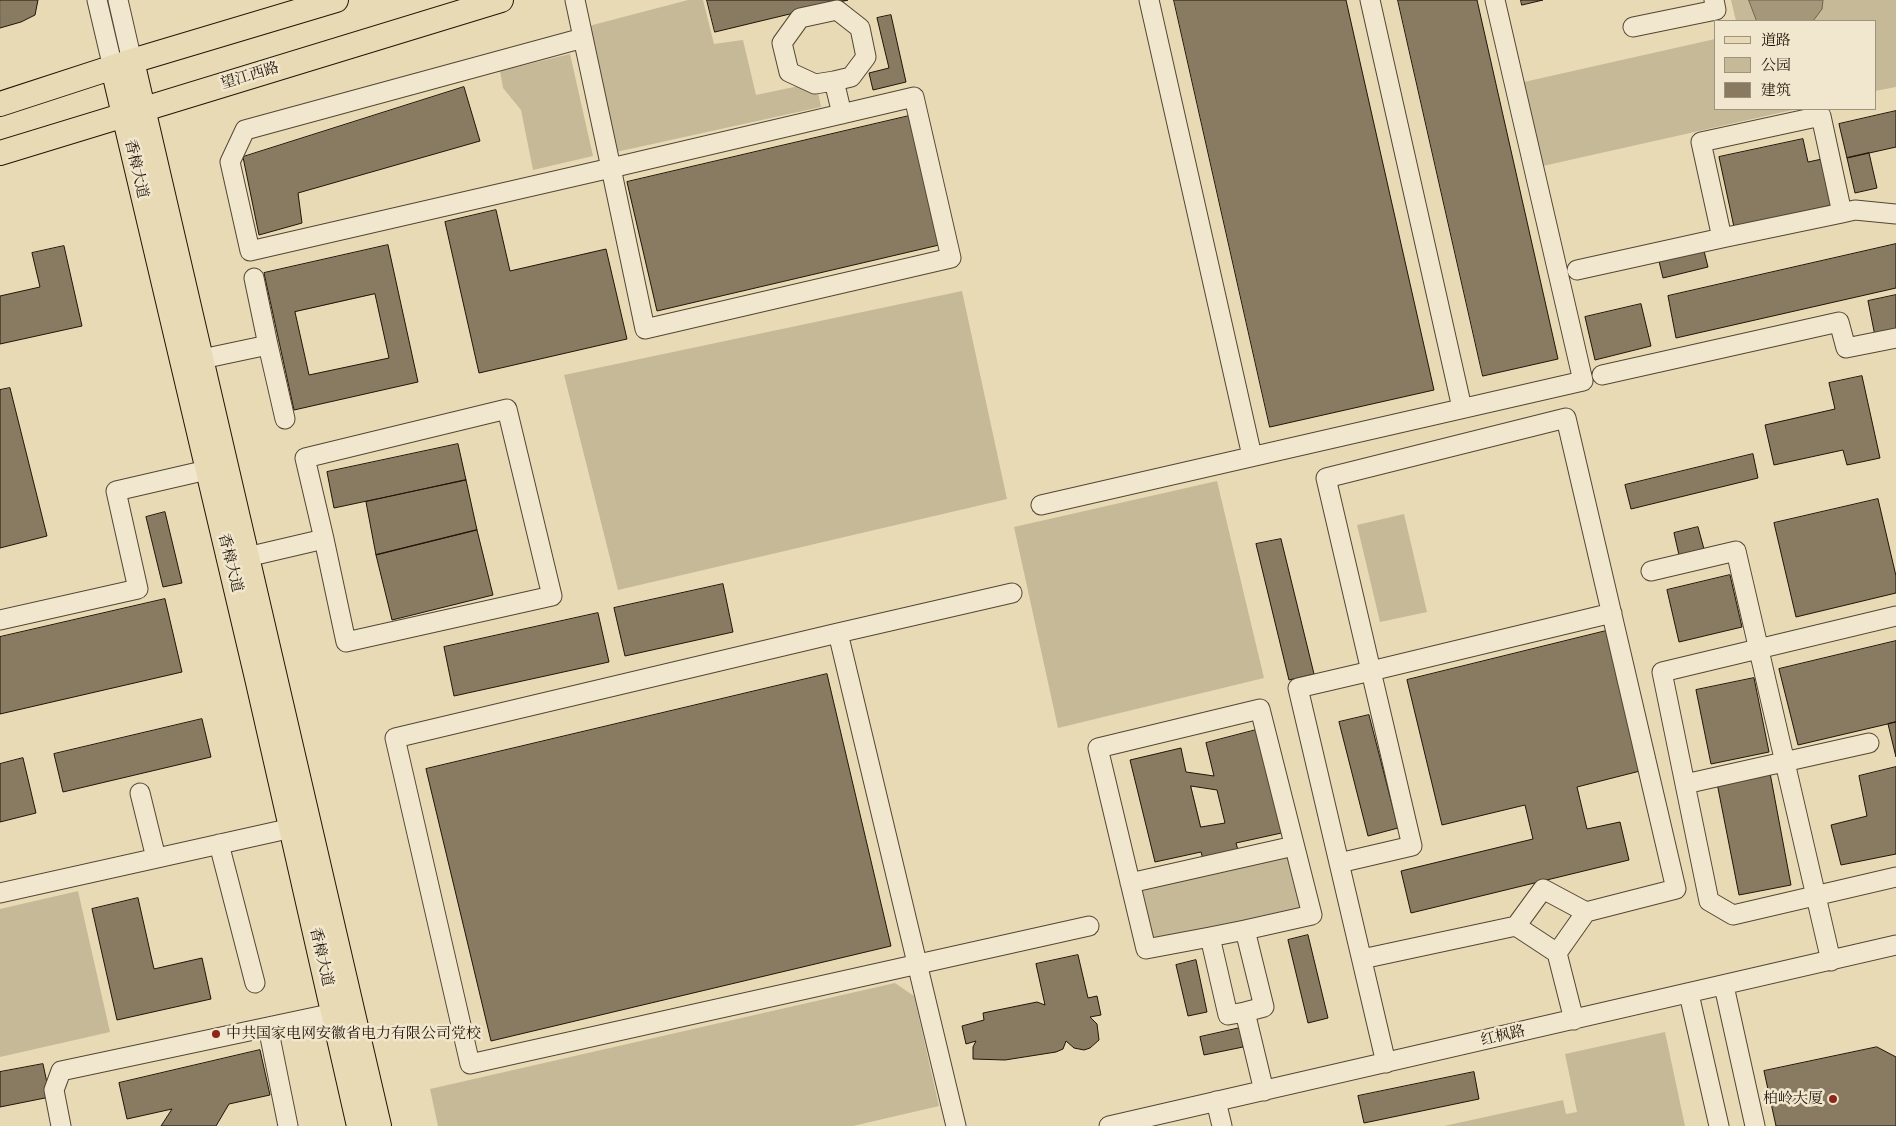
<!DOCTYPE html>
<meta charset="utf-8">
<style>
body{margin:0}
#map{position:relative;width:1896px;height:1126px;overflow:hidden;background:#e8dab4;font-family:"Old Standard TT","Noto Serif SC",serif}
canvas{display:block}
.legend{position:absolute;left:1714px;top:20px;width:162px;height:90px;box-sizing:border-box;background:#f0e7ce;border:1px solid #9d937f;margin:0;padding:6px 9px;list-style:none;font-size:15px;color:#211509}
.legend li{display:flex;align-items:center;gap:10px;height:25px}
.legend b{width:25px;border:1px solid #9d937f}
</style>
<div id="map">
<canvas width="1896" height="1126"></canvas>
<ul class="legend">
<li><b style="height:6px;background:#e8dab4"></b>道路</li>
<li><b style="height:14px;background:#c6b997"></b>公园</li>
<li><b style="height:14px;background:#887b62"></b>建筑</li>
</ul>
</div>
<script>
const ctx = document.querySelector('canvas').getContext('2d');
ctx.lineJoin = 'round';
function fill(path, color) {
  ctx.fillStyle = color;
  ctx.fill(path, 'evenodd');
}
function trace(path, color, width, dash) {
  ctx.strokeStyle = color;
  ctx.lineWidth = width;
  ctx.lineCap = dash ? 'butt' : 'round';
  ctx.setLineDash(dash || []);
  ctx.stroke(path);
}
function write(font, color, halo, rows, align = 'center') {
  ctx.font = font + ' "Old Standard TT","Noto Serif SC",serif';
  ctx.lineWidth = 5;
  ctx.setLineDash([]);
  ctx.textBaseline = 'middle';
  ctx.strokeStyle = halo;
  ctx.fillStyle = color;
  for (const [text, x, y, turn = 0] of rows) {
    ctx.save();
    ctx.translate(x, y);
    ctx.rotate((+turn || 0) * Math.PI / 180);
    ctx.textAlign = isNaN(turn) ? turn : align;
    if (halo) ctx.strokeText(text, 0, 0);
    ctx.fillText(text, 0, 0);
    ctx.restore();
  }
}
fill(new Path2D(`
 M688,0H703L714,44L743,40L756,95L799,86L818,92L821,107L616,152L589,26Z
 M1731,0H1896V87L1875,91V21H1736Z
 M1715,39V109H1797L1534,168L1515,84Z
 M570,54L593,156L533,170L521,110L503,88L500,71Z
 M962,291L1007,499L618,590L564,375Z
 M1217,481L1264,678L1058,728L1014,527Z
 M1404,514L1427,612L1380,622L1357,525Z
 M1291,854L1307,911L1154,942L1142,887Z
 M78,891L110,1032L0,1057V909Z
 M895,983L914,996L939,1106L853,1126H438L430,1089Z
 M1665,1032L1685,1126H1444L1563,1100L1566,1114L1577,1112L1565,1054Z`), '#c6b997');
const water = new Path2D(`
 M1749,0H1823L1822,9L1813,21H1757Z`);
fill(water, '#a4977a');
trace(water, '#70634d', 1);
const building = new Path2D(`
 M0,0H38L35,15L21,22L0,28Z
 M707,0H848L715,32Z
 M1174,0H1346L1434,390L1270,427Z
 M1398,0H1477L1558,359L1483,376Z
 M1521,0H1543L1522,5Z
 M891,15L906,82L873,90L869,73L889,68L877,18Z
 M464,87L480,141L298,193L302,223L259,235L243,157Z
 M1896,111V147L1847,158L1839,124Z
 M909,116L939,245L657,311L627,182Z
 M1803,139L1808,162L1822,159L1832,205L1734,227L1719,157Z
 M1869,153L1877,188L1855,193L1847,158Z
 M496,210L510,271L606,249L627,339L479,373L445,222Z
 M1896,244V288L1676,338L1668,296Z
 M388,245L418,382L294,410L264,273ZM375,294L389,358L309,375L295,312Z
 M64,246L82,326L0,344V296L40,287L32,253Z
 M1703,247L1708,267L1663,278L1658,257Z
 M1896,295V332L1875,336L1868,301Z
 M1641,304L1651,346L1595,360L1585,317Z
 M1862,376L1880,458L1847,465L1843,450L1774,465L1765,425L1835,409L1829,383Z
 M10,388L47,536L0,548V390Z
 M458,444L466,480L334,508L327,472Z
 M1753,454L1758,478L1631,509L1625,485Z
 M466,480L477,530L376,555L366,502Z
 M1878,499L1896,576V593L1796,617L1774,523Z
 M165,512L182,583L163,587L146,517Z
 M1698,527L1704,549L1679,555L1674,533Z
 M477,530L493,595L392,620L376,555Z
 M1281,539L1314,674L1289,680L1256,544Z
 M1730,575L1742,627L1679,642L1667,590Z
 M723,584L733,632L625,656L614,608Z
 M165,599L182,672L0,714V637Z
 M598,613L609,662L454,696L444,647Z
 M1606,631L1640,771L1577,787L1587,829L1620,822L1629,860L1411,913L1401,871L1533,839L1525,805L1442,825L1407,680Z
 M1896,641V722L1798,745L1779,669Z
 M827,674L891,946L491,1041L426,769Z
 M1754,678L1769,752L1711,764L1696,690Z
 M1369,715L1398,828L1368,836L1339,722Z
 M202,719L211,757L63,792L54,754Z
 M1896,722V757L1888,724Z
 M1260,729L1286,832L1236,843L1238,850L1203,859L1201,852L1155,862L1130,760L1181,748L1186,772L1214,776L1206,743ZM1191,786L1217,790L1225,823L1201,827Z
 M23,758L36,813L0,822V764Z
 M1896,767V854L1841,865L1831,825L1867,816L1859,776Z
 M1770,773L1791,885L1739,895L1717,783Z
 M138,898L154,969L202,958L211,999L117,1020L92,909Z
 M1308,935L1328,1018L1308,1023L1288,940Z
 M1078,955L1088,998L1097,996L1101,1015L1090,1017L1097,1024L1099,1040L1090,1048L1084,1050L1074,1048L1066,1041L1063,1049L1056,1052L1005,1060L973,1059V1047L976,1041L966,1044L962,1026L984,1020L983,1013L1037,1002L1045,1005L1036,964Z
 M1196,960L1207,1012L1188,1016L1176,965Z
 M1240,1028L1243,1047L1204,1055L1200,1037Z
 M1877,1047L1896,1057V1126H1776L1764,1071Z
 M260,1050L270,1095L229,1104L216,1126H161L172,1109L127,1119L119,1083Z
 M43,1064L50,1097L0,1107V1072Z
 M1474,1072L1479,1099L1364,1123L1358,1096Z`);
fill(building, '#887b62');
trace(building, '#211509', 1);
const minor = new Path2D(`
 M97,0L113,68
 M118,0L132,61
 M575,0L611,168L250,251L230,162L245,130L583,38
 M1149,0L1252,456
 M1370,0L1462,408
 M1633,27L1716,10L1714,0
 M834,81L815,84L789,72L782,43L800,18L837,10L860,28L866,57L851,77L834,81L842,114
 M914,97L951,258L645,329L611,168Z
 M1842,213L1821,116L1701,142L1722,238L1842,213L1855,210L1896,214
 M1577,270L1722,238
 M268,345L285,419
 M202,359L268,345L254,278
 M1602,375L1839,322L1846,348L1896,338
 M1041,505L1583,381L1495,0
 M247,557L324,539L346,642L552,596L507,409L305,458L324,539
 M1651,571L1736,551L1831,961
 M1896,616L1662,672L1709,901L1733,915L1896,877
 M0,620L138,589L116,491L207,470
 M838,633L1012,593
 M1685,784L1869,743
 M140,793L156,858
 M219,844L255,983
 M1339,863L1412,846L1371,671L1612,613
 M1130,883L1294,846
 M0,893L292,828
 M1516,926L1557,953
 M1210,937L1245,930
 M1362,959L1516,926L1543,889L1586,912
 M1724,986L1755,1126
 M1689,994L1719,1126
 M1245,1012L1264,1007L1245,930L1312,915L1260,709L1098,748L1146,949L1210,937L1228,1015L1245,1012L1264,1091
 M268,1027L288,1126
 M1386,1063L1298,688L1371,671L1326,478L1566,418L1676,889L1586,912L1557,953L1574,1020
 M1216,1101L1222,1126
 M61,1126L54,1090L61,1071L334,1013
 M956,1126L838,633L395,738L470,1064L1089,926
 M1109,1126L1896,945`);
const major = new Path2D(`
 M132,61L379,1126
 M113,68L257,678L359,1126
 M0,104L132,61L336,0
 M0,153L501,0`);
trace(minor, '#534634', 21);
trace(major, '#211509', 26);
trace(minor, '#f0e7ce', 19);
trace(major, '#e8dab4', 24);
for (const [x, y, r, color] of [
 [216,1034,5,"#8f2418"],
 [1833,1099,5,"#8f2418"]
]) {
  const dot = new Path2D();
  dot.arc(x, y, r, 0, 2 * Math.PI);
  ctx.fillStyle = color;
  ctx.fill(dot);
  trace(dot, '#f0e7ce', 2);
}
write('15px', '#211509', '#f0e7ce', [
 ["望江西路",250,76,-17],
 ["香樟大道",136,169,77],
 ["香樟大道",230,563,76],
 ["香樟大道",321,957,77],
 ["红枫路",1503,1036,-13]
]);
write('15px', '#211509', '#f0e7ce', [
 ["中共国家电网安徽省电力有限公司党校",226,1034],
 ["柏岭大厦",1823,1099,"right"]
], 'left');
</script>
